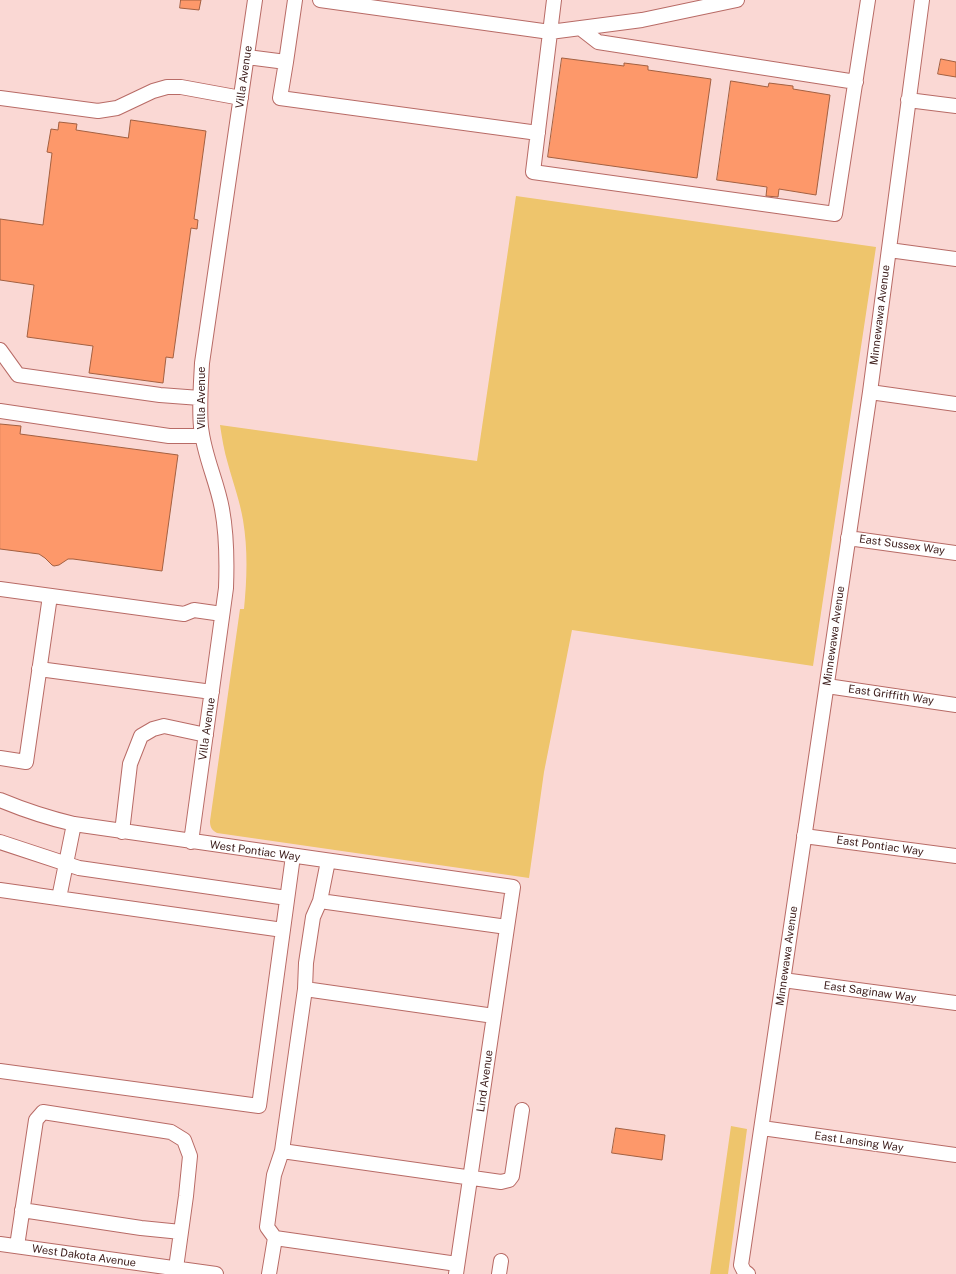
<!DOCTYPE html>
<style>
body{margin:0}
canvas{display:block;background:#fad8d4}
</style>
<canvas width="956" height="1274"></canvas>
<script>
const ctx = document.querySelector('canvas').getContext('2d');
ctx.lineJoin = 'round';
function fill(path, color) {
  ctx.fillStyle = color;
  ctx.fill(path, 'evenodd');
}
function trace(path, color, width, dash) {
  ctx.strokeStyle = color;
  ctx.lineWidth = width;
  ctx.lineCap = dash ? 'butt' : 'round';
  ctx.setLineDash(dash || []);
  ctx.stroke(path);
}
function write(font, color, halo, rows, align = 'center') {
  ctx.font = font + ' "Public Sans",sans-serif';
  ctx.lineWidth = 3;
  ctx.setLineDash([]);
  ctx.textBaseline = 'middle';
  ctx.strokeStyle = halo;
  ctx.fillStyle = color;
  for (const [text, x, y, turn = 0] of rows) {
    ctx.save();
    ctx.translate(x, y);
    ctx.rotate((+turn || 0) * Math.PI / 180);
    ctx.textAlign = isNaN(turn) ? turn : align;
    if (halo) ctx.strokeText(text, 0, 0);
    ctx.fillText(text, 0, 0);
    ctx.restore();
  }
}
fill(new Path2D(`
 M516,196L876,247L813,666L572,630L544,772L529,878L217,833C211,830 210,826 210,821L240,609H244C247,579 248,550 243,520C240,501 233,483 228,464C224,451 222,438 220,425L477,461Z
 M731,1126L747,1129L728,1274H710Z`), '#eec56c');
const building = new Path2D(`
 M181,0H201L199,10L180,8Z
 M562,58L624,66V63L648,66V70L711,79L697,178L548,157Z
 M941,59L956,62V77L938,74Z
 M731,81L768,87L769,83L793,86V89L830,95L816,195L779,189L778,197L766,196L767,187L717,180Z
 M131,120L206,131L194,219L198,220L197,229L191,228L173,358L166,357L163,383L89,373L93,346L27,337L34,285L0,280V219L43,225L52,153L47,152L51,129L58,130L59,122L77,124L76,130L128,138Z
 M0,424L21,426L20,434L178,455L162,571L73,559H68L59,565L54,566L52,565L45,558L39,554L0,549Z
 M616,1128L665,1135L662,1160L612,1153Z`);
fill(building, '#fd986a');
trace(building, '#a36041', 1);
const minor = new Path2D(`
 M320,0L550,32L642,20L737,0
 M554,0L533,172L835,214L868,0
 M580,28L598,42L856,82
 M247,57L286,62L280,98L538,133
 M286,62L295,0
 M0,98L98,111L117,108L153,91L167,87H181L241,98
 M908,100L956,106
 M889,250L956,259
 M0,350L18,375L160,395L200,398
 M870,392L956,404
 M0,411L169,436H202
 M848,538L956,553
 M0,589L184,614L194,610L222,614
 M39,669L212,692
 M827,686L956,705
 M0,758L26,762L50,596
 M0,800C24,810 48,818 74,824L513,887L456,1274
 M122,832L130,764L141,736L153,729L164,726L206,735
 M804,836L956,856
 M0,842L79,868L287,898
 M191,842L226,588C227,562 227,536 222,509C217,481 204,456 201,427C199,406 201,384 202,363L255,0
 M0,890L283,930
 M59,898L74,824
 M320,901L507,927
 M783,980L956,1003
 M305,989L306,963L313,917L320,901L328,861
 M494,1016L305,989L282,1151L501,1182L509,1180L512,1176L522,1110
 M0,1071L259,1106L293,856
 M762,1128L956,1155
 M22,1210L141,1228L181,1232
 M275,1238L457,1264
 M0,1244L216,1274
 M17,1246L36,1120L43,1112L171,1132L184,1140L190,1156L186,1196L176,1268
 M269,1274L275,1238L267,1227L274,1175L282,1151
 M499,1274L501,1261
 M748,1274L744,1271L741,1265L870,392L922,0`);
trace(minor, '#b86b66', 16);
trace(minor, '#fff', 14);
write('11px', '#3b1c1a', '#fff', [
 ["Villa Avenue",244,77,-82],
 ["Minnewawa Avenue",880,315,-83],
 ["Villa Avenue",202,398,-90],
 ["East Sussex Way",902,545,8],
 ["Minnewawa Avenue",834,636,-82],
 ["East Griffith Way",891,695,8],
 ["Villa Avenue",207,729,-82],
 ["East Pontiac Way",880,846,8],
 ["West Pontiac Way",255,851,8],
 ["Minnewawa Avenue",787,956,-82],
 ["East Saginaw Way",870,992,8],
 ["Lind Avenue",485,1081,-82],
 ["East Lansing Way",859,1142,8],
 ["West Dakota Avenue",84,1256,8]
]);
</script>
